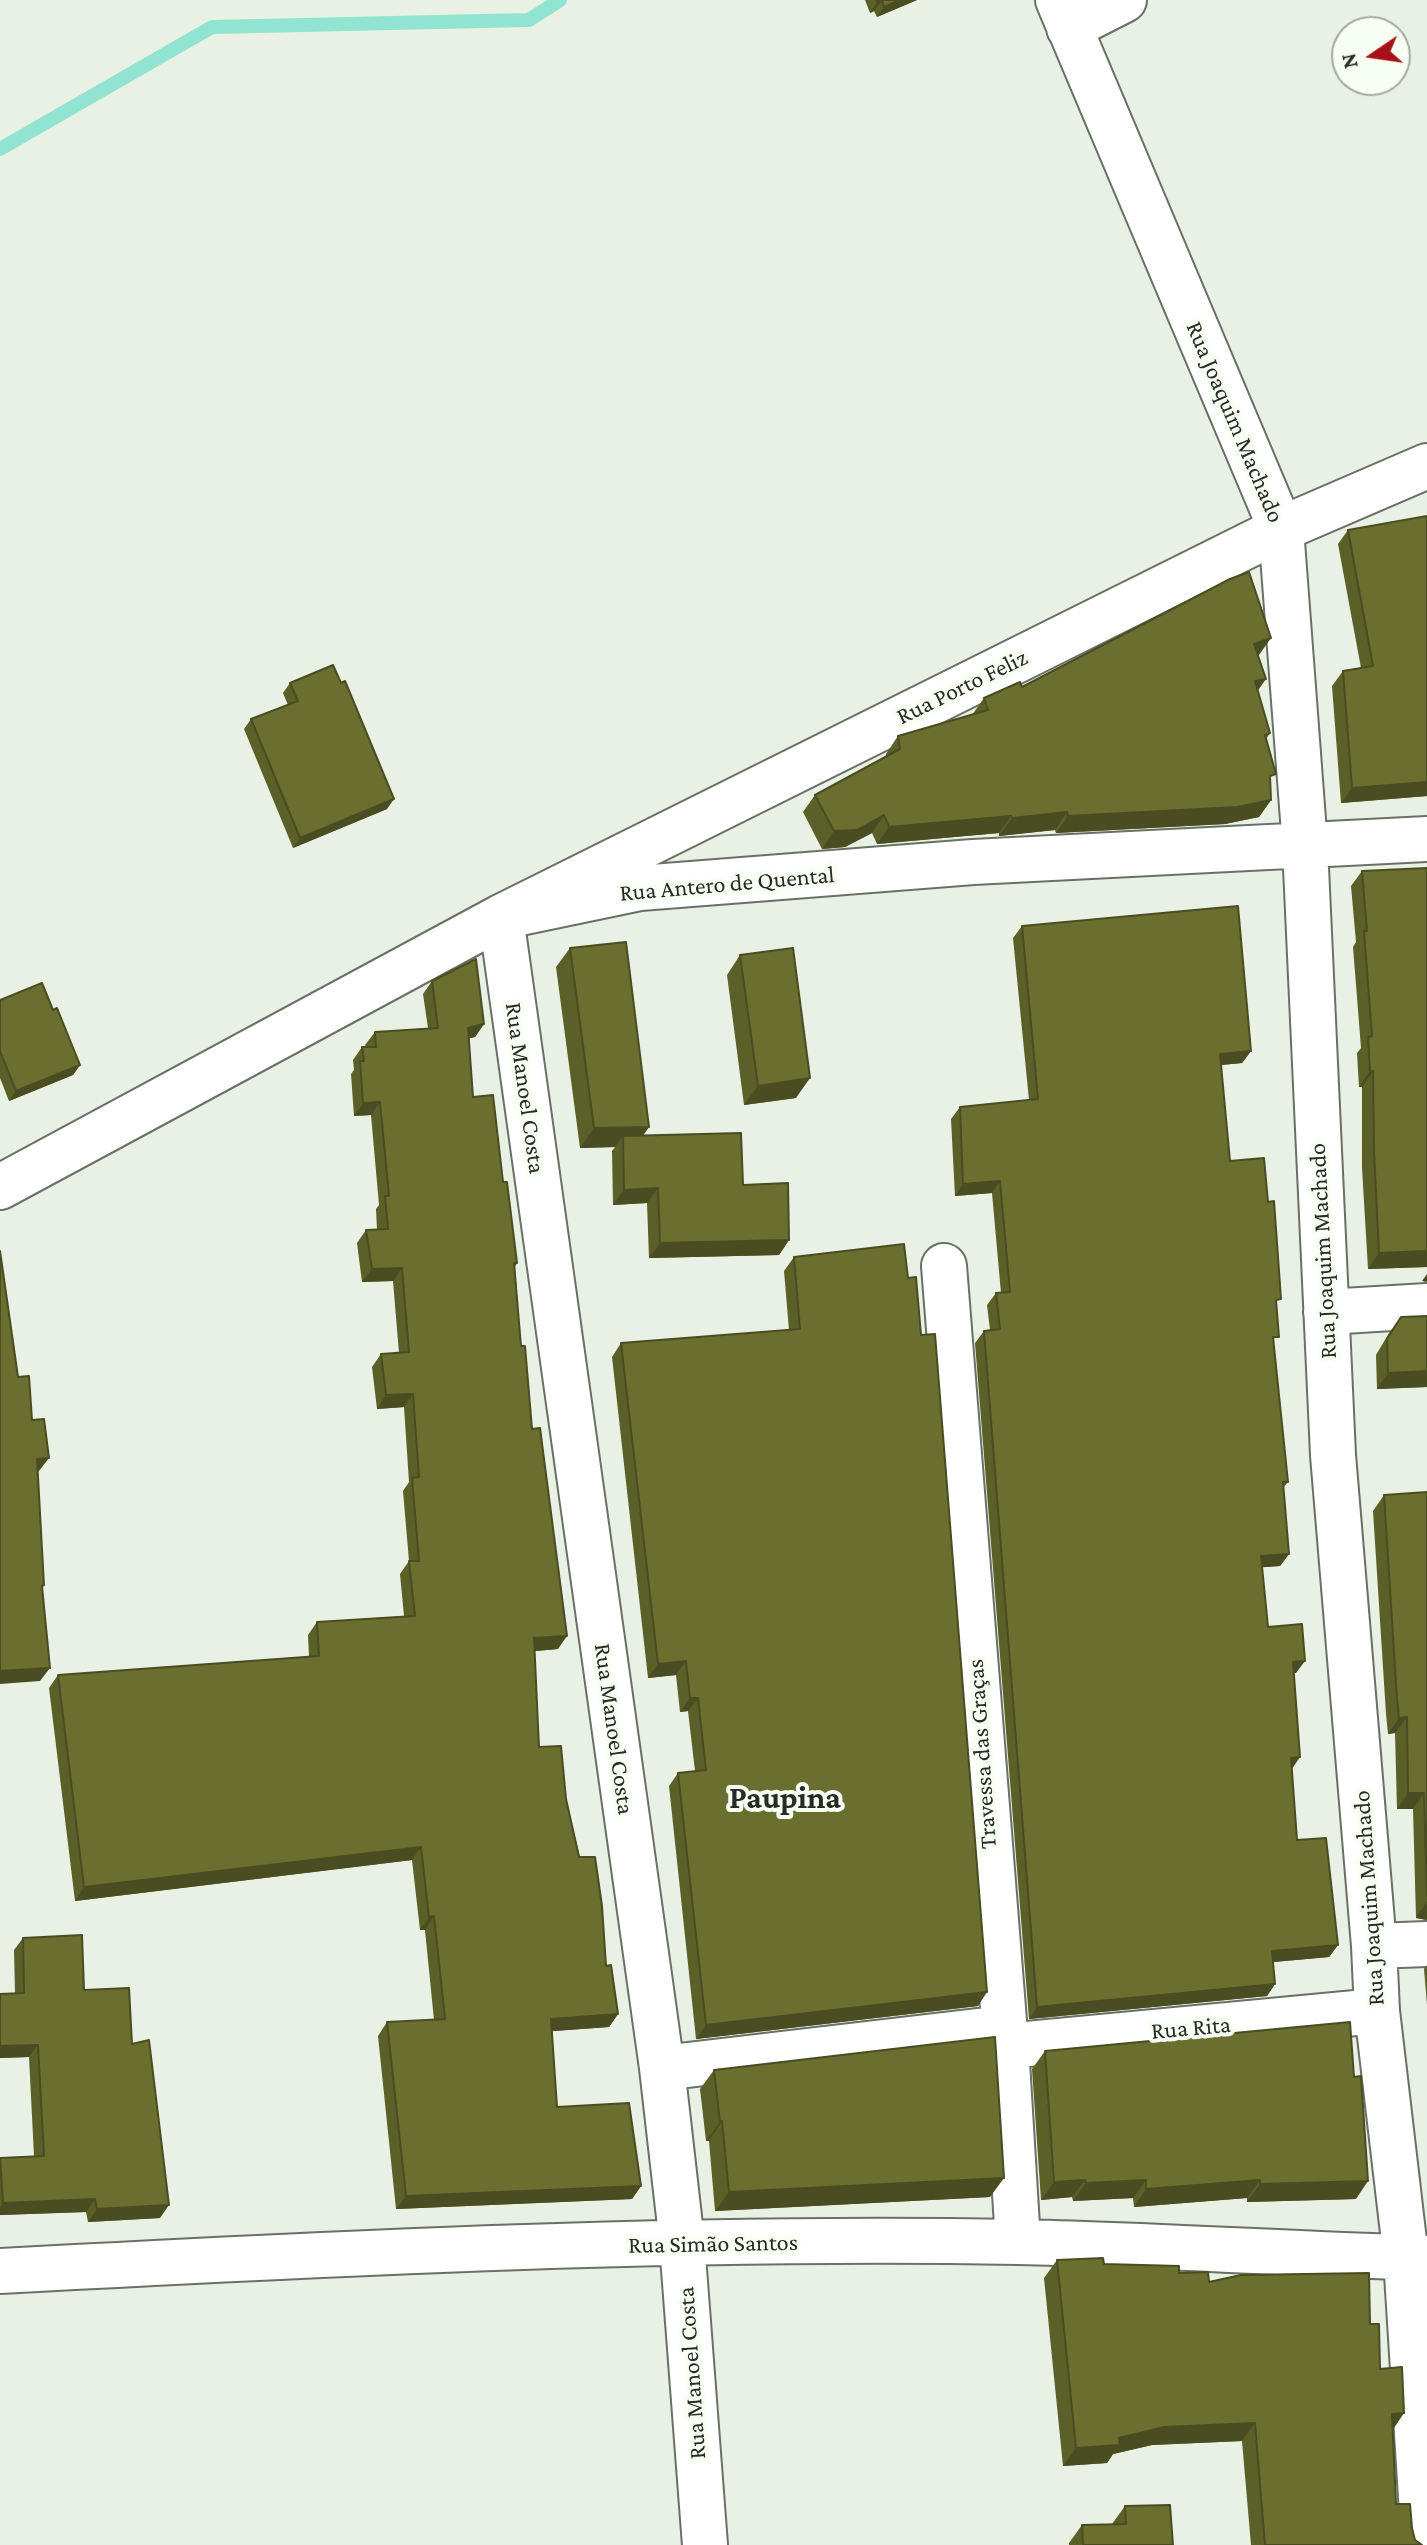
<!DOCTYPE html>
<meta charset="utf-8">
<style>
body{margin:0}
#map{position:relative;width:1427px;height:2545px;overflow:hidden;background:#e9f1e5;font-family:"Crimson Pro",serif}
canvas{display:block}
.north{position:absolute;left:1331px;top:16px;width:80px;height:80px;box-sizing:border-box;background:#f7fff2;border:2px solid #a4aaa0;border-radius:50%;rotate:257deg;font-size:22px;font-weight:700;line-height:32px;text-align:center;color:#272a26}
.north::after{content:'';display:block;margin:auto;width:28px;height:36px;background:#a71117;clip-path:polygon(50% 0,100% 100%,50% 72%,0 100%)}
</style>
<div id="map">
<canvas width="1427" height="2545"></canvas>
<div class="north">N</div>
</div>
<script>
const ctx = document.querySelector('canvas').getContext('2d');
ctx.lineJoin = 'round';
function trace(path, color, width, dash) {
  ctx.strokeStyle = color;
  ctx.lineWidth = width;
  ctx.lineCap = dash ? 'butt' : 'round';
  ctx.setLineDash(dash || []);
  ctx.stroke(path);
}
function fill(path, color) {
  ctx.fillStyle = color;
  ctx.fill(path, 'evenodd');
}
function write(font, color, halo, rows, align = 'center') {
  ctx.font = font + ' "Crimson Pro",serif';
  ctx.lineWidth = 8;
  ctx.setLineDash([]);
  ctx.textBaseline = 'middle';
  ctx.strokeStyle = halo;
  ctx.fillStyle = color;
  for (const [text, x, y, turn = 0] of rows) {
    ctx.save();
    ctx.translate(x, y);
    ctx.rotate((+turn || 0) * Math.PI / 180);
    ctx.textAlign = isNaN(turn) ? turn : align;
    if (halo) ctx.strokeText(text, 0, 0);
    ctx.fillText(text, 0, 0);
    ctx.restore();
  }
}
trace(new Path2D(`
 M0,149L212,27L529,20L560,0`), '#91e4cf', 14);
const minor = new Path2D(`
 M1058,0L1281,529L1305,846L1333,1455L1374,1946L1377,2011L1406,2258L1424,2545
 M1069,28L1124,0
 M0,1187L501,917L640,888L973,862L1427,839
 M944,1266L1006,2046L1018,2242
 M1326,1312L1427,1306
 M1374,1946L1427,1944
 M1006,2046L1377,2011
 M662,2068L1003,2028
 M0,2271C339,2253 679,2236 1018,2242C1155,2245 1291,2254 1427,2258
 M705,2545L682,2243L662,2068L501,917L1281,529L1427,466`);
trace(minor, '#697065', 48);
trace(minor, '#fff', 44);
fill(new Path2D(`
 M865,0H917L877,17L874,11L870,13Z
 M1427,516V796L1341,803L1332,686L1343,671L1361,668L1338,544L1348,530Z
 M1258,655V691L1270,733L1266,739L1271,800L1259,817L1225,824L1056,833L1055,830L999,836V833L877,844L872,833L845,847L822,849L803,812L815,795L886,756V754L898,736L972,715L984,698L1022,687L1259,655Z
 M290,683L387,809L293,848L244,729L251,719L288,705L283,693Z
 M1427,868V1267L1368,1269L1362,1168V1087H1359L1357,1053L1361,1048L1353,947L1356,942L1351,886L1362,871Z
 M1022,926L1251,1051L1242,1063L1221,1065L1230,1161L1276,1306L1274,1344L1288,1482L1283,1488L1289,1554L1280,1566L1262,1567L1268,1627L1296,1673H1294L1292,1769L1297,1840L1338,1945L1329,1957L1273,1962L1275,1984L1267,1996L1029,2019L975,1343L984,1331L990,1330L987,1305L996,1293H1001L992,1193L955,1196L951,1119L960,1107L1029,1100L1013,938Z
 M570,948L649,1127L643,1135L743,1185L789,1240L779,1255L649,1258L647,1203L613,1205L612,1151L615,1147L580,1148L556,967Z
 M740,955L796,1098L744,1105L727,975Z
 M432,981L484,1024L475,1037L469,1038L473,1097L503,1182L517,1263L515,1267L521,1346L558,1649L535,1651L539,1747L566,1799L618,2014L609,2027L552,2031L557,2107L641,2186L632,2199L396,2209L378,2036L387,2022L434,2020L425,1930H420L412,1860L75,1901L49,1688L58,1675L309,1657L308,1635L317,1622L404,1616L400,1574L409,1561L403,1491L409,1482L404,1407L377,1409L372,1367L381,1354L399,1353L393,1281L362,1282L357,1243L366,1230H377L376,1209L379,1205L371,1115L354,1116L351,1074L354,1070L353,1060L362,1047H366L365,1045L375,1032L428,1028L423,994Z
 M0,1000L53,1010L80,1065L73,1075L9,1101L0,1078Z
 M794,1257L978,2006L696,2039L669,1786L678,1773L695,1771L688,1711L680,1712L676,1675L648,1678L612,1357L621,1343L789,1330L784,1271Z
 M1427,1316V1387L1377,1389L1376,1355L1389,1333L1401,1317Z
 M1427,1492V1920L1416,1918L1413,1809H1397L1395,1733L1388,1734L1386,1714L1373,1511L1384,1495Z
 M23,1938L84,1990L132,2044L160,2218L88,2222L86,2212L0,2215V2158L34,2156L29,2057L0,2058V1994L15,1993L14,1950Z
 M1427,1965V2005L1424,1969Z
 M1045,2051L1356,2199L1247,2202V2198L1134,2207L1133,2198L1073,2201L1072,2197L1041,2200L1032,2069Z
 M714,2070L990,2197L715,2211L709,2141H706L700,2089Z
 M1057,2260L1179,2273L1209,2282L1370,2324L1393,2430L1396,2504L1412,2528L1415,2540L1422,2545H1251L1242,2441L1152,2445L1113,2454L1107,2463L1063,2466L1044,2278Z
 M1125,2506L1173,2545H1069V2543L1082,2525L1112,2524Z`), '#5b5f28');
fill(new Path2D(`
 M900,0H917L877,17L884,7Z
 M882,1L874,11L870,13L877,2Z
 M1271,638L1259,655L1242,661L1254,644Z
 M1266,679L1254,696L1255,681Z
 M1427,782V796L1341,803L1352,788Z
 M394,799L387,809L293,848L300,838Z
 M1271,800L1259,817L1225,824L1056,833L1068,816Z
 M1067,812L1055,830L999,836L1012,818Z
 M884,815L872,833L845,847L822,849L834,831Z
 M1011,816L999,833L877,844L889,827Z
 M484,1024L475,1037L459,1041L468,1028Z
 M1251,1051L1242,1063L1211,1066L1220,1054Z
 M80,1065L73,1075L9,1101L16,1091Z
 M1370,1071H1373L1362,1087H1359Z
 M810,1078L796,1098L744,1105L758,1086Z
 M380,1102L371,1115L354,1116L363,1103Z
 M649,1127L635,1147L623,1136L615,1147L580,1148L594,1128Z
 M1000,1181L992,1193L955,1196L963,1184Z
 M658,1188L647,1203L613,1205L624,1190Z
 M789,1240L779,1255L649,1258L660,1243Z
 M1427,1251V1267L1368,1269L1379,1253Z
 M402,1268L393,1281L362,1282L372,1269Z
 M1427,1274V1282L1422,1281Z
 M1427,1371V1387L1377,1389L1388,1373Z
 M413,1394L404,1407L377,1409L386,1395Z
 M49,1458L39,1471L28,1472L37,1459Z
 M1289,1554L1280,1566L1253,1568L1261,1556Z
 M567,1636L558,1649L525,1652L534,1638Z
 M686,1661L676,1675L648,1678L658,1664Z
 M1305,1661L1296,1673L1284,1674L1293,1662Z
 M50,1668L40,1681L0,1684V1671Z
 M690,1698H698L688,1711L680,1712Z
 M1407,1717L1395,1733L1388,1734L1399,1718Z
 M1300,1757L1292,1769L1291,1758Z
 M1408,1793H1424L1413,1809H1397Z
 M421,1847L412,1860L75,1901L84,1887Z
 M1427,1902V1920L1416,1918Z
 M434,1916L425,1930H420L429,1917Z
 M1338,1945L1329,1957L1263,1963L1272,1951Z
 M1275,1984L1267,1996L1029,2019L1037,2007Z
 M987,1992L978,2006L696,2039L706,2025Z
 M618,2014L609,2027L542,2032L551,2019Z
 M38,2045L29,2057L0,2058V2046Z
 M722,2121L709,2141H706L720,2122Z
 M1004,2178L990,2197L715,2211L729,2192Z
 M1085,2180L1072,2197L1041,2200L1054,2182Z
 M1146,2180L1133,2198L1073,2201L1086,2183Z
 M1260,2180L1247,2198L1134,2207L1146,2189Z
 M1368,2181L1356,2199L1247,2202L1260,2184Z
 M641,2186L632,2199L396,2209L406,2196Z
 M95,2199L86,2212L0,2215V2208L3,2203Z
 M169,2205L160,2218L88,2222L97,2209Z
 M1404,2413L1392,2431V2414Z
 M1255,2423L1242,2441L1152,2445L1113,2454L1107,2463L1063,2466L1076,2448L1164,2427Z`), '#4a4d21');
const building = new Path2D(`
 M876,0H900L884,7L882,1L877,2Z
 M1427,516V782L1352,788L1343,671L1373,666L1348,530Z
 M1249,572L1271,638L1254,644L1266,679L1255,681L1270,733L1265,735L1276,774L1270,776L1271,800L1237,807L1068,816L1067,812L1012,818L1011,816L889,827L884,815L857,830L834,831L815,795L900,749L898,736L988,710L984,698L1020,682L1022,687L1230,579Z
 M333,665L341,683L345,681L394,799L300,838L251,719L298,701L290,683Z
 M1427,868V1251L1379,1253L1374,1152L1373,1071H1370L1368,1037L1372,1036L1364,931H1367L1362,871Z
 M1238,906L1251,1051L1220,1054L1230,1161L1264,1158L1268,1202L1274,1201L1281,1299L1276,1300L1279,1337H1273L1288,1482H1283L1289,1554L1261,1556L1268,1627L1302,1624L1305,1661L1293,1662L1300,1757L1291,1758L1297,1840L1326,1838L1338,1945L1272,1951L1275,1984L1037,2007L984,1331L1000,1329L996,1293L1010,1292L1000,1181L963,1184L960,1107L1038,1099L1022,926Z
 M626,942L649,1127L594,1128L570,948Z
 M793,948L810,1078L758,1086L740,955Z
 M476,959L484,1024L468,1028L473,1097L493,1095L503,1182H507L517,1263H514L521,1346H525L532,1429L540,1428L567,1636L534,1638L539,1747L561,1746L566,1799L579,1857H595L602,1906L606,1966L611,1965L618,2014L551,2019L557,2107L629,2103L641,2186L406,2196L387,2022L445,2019L434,1916L429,1917L421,1847L84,1887L58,1675L319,1656L317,1622L415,1616L409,1561H419L412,1478L419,1477L413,1394L386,1395L381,1354L409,1352L402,1268L372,1269L366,1230L388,1229L385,1196H389L380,1102L363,1103L360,1061H364L362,1047H376L375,1032L438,1028L432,981Z
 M42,983L53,1010L57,1008L80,1065L16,1091L0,1051V1000Z
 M741,1133L743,1185L788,1183L789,1240L660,1243L658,1188L624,1190L623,1136Z
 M904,1244L908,1278L916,1277L921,1335L935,1334L987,1992L706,2025L678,1773L706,1770L698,1698H690L686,1661L658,1664L621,1343L800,1329L794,1257Z
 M0,1251L18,1377L29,1376L32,1420L44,1419L49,1458L37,1459L44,1585L42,1586L50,1668L0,1671Z
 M1427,1316V1371L1388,1373L1387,1339L1401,1317Z
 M1427,1492V1896L1424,1793H1408L1407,1717L1399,1718L1397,1699L1384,1495Z
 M82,1935L84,1990L129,1988L132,2044L149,2040L169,2205L97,2209L95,2199L3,2203L0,2158L44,2156L38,2045L0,2046V1994L24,1993L23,1938Z
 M1350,2022L1354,2077L1361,2076L1368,2181L1260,2184V2180L1146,2189V2180L1086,2183L1085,2180L1054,2182L1045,2051Z
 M995,2037L1004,2178L729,2192L722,2121L720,2122L714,2070Z
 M1103,2258L1104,2264L1179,2266V2273L1208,2272L1209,2282L1241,2275L1369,2273L1370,2324H1379L1380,2369L1402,2367L1404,2413L1392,2414L1396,2504H1410L1412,2528L1415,2540L1422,2545H1265L1255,2423L1164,2427L1119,2438L1120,2445L1076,2448L1057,2260Z
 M1170,2505L1173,2545H1083L1082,2525L1126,2524L1125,2506Z`);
fill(building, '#6a6e2f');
trace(building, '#4a4d21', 2);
write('24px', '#272a26', '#f7fff2', [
 ["Rua Joaquim Machado",1235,422,67],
 ["Rua Porto Feliz",962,687,-26],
 ["Rua Antero de Quental",727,884,-5],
 ["Rua Manoel Costa",525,1088,82],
 ["Rua Joaquim Machado",1323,1251,-93],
 ["Rua Manoel Costa",614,1729,82],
 ["Travessa das Graças",982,1754,-94],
 ["Rua Joaquim Machado",1369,1898,-94],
 ["Rua Rita",1191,2028,-5],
 ["Rua Simão Santos",713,2244,-1],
 ["Rua Manoel Costa",692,2373,-94]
]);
write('bold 32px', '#272a26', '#f7fff2', [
 ["Paupina",785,1798]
]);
</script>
